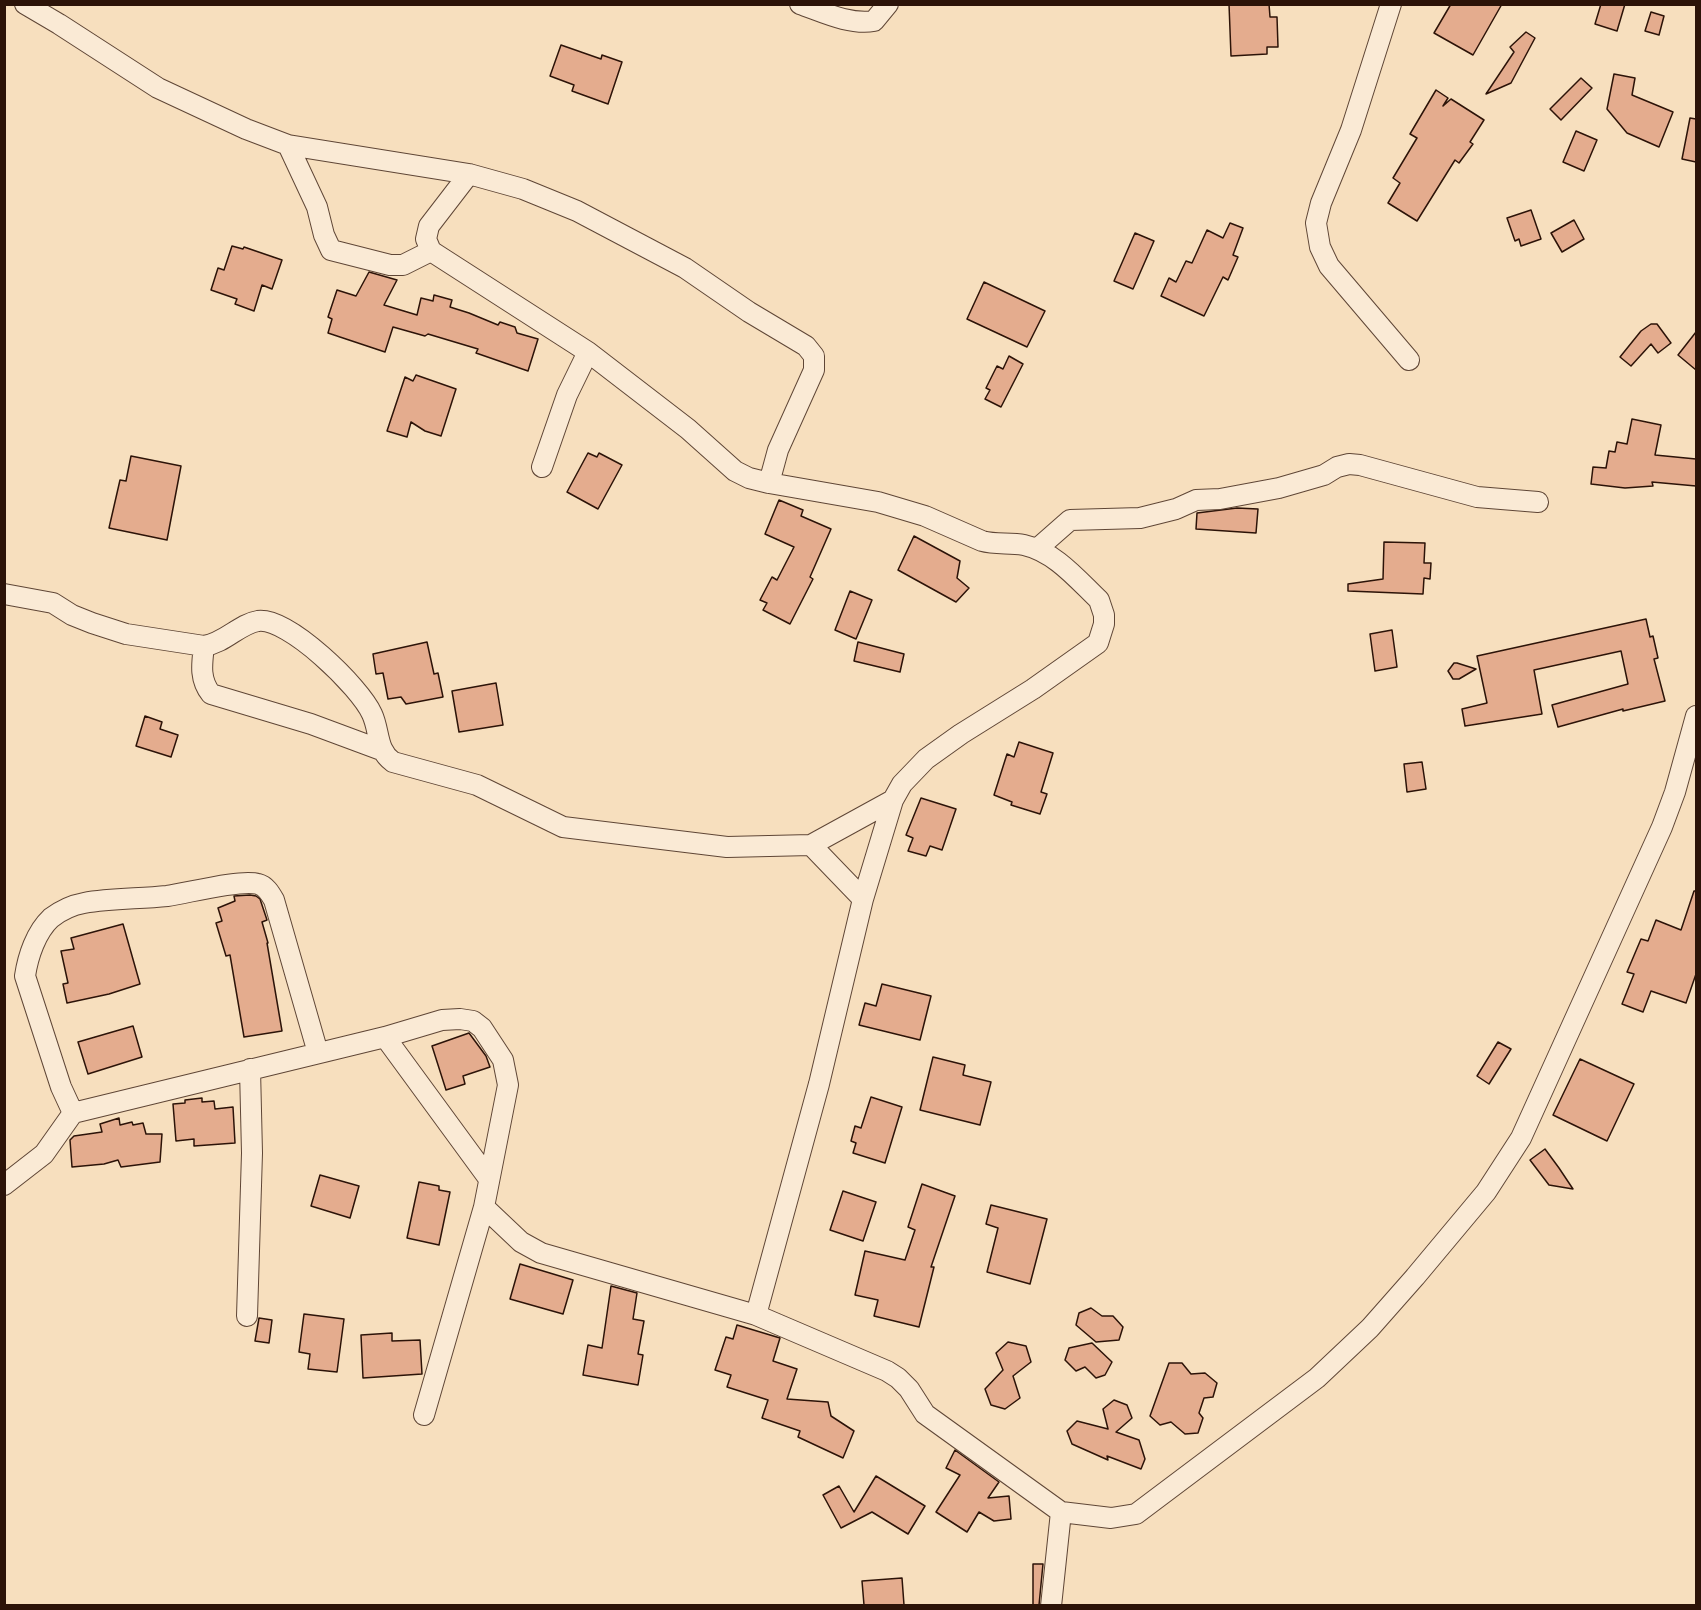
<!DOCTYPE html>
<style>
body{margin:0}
#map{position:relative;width:1701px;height:1610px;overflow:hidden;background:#f7dfbe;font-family:"IM FELL Great Primer",serif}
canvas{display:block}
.frame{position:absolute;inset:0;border:6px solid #2c1308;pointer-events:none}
</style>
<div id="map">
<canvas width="1701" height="1610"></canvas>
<div class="frame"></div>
</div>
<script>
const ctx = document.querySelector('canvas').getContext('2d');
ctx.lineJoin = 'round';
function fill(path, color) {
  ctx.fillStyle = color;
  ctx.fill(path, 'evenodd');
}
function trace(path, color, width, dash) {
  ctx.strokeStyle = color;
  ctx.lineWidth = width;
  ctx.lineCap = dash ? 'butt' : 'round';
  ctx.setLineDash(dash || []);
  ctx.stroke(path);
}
const building = new Path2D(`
 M1229,4H1269L1270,17H1277L1278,47H1267V54L1231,56Z
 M1451,4H1502L1473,55L1434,33Z
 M1601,4H1625L1617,31L1595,24Z
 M1651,12L1664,16L1659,35L1645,31Z
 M1526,32L1535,38L1511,83L1486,94L1514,52L1510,47Z
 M561,45L601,59L602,55L622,62L608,104L572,91L574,85L550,76Z
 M1614,74L1635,78L1632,95L1673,112L1659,147L1627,133L1607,109Z
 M1581,78L1592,88L1561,120L1550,109Z
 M1436,90L1448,98L1443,106L1451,99L1484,120L1470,142L1473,144L1459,163L1455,160L1417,221L1388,203L1400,183L1393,178L1417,138L1410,134Z
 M1690,118L1696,119V162L1682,159Z
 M1576,131L1597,140L1584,171L1563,162Z
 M1531,210L1541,239L1521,246L1519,239L1515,241L1507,218Z
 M1574,220L1584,239L1562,252L1551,233Z
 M1230,223L1243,228L1233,255L1238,257L1228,280L1223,277L1204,316L1161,296L1169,278L1176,282L1186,261L1192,263L1207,230L1223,238Z
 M1135,233L1154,241L1133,289L1114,281Z
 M232,246L243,249L244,247L282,260L272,289L262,285L254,311L235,304L237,299L211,290L218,268L224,270Z
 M369,272L397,280L384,305L417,315L421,298L433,301L434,295L452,300L450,307L469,313L498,325L500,322L515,327L517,333L538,339L528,371L476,353L478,349L428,334L425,336L393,327L385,352L328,333L332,319L328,317L337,290L356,296Z
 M984,282L1045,311L1027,347L967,319Z
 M1651,324H1657L1671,343L1658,353L1651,344L1631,366L1620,357L1641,331Z
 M1696,332V370L1678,355Z
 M1009,356L1023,364L1001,407L985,399L990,390L986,388L997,366L1003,369Z
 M416,375L456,389L441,436L425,431L411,422L407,437L387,431L405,377L413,381Z
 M1632,419L1661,425L1655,455L1696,459V486L1652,482L1653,486L1625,488L1591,484L1593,467L1606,468L1609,451L1615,452L1617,442L1627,444Z
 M588,453L597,457L599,453L622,465L598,509L567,492Z
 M131,456L181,466L167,540L109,528L120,480L126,481Z
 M779,500L803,510L801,516L831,529L810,577L813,579L790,624L763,610L767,603L760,600L772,577L777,580L794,547L765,534Z
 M1237,508L1258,509L1256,533L1196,529L1197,513Z
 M914,536L960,561L957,578L969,588L956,602L898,570Z
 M1384,542L1425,543L1424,563H1431L1430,579L1424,578L1423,594L1348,591V584L1383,579Z
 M850,591L872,600L856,639L835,630Z
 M1646,619L1650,637L1653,636L1658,658L1654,659L1665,701L1623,711V709L1558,727L1552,705L1628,684L1621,651L1534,670L1542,714L1465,726L1462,709L1487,703L1477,656Z
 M1392,630L1397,667L1375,671L1370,634Z
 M427,642L434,674L438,673L443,697L406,704L401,697L388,699L383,673L376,674L373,654Z
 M858,642L904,654L900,672L854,661Z
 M1454,663H1457L1476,669L1459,679H1453L1448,671Z
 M496,683L503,725L459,732L452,691Z
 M145,716L162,722L160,729L178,735L171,757L136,746Z
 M1019,742L1053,753L1041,792L1047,794L1040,814L1011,805L1012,802L994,795L1007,754L1014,757Z
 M1422,762L1426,789L1407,792L1404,764Z
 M921,798L956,809L942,850L930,846L926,856L908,851L913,838L906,835Z
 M1694,891H1696V974L1686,1003L1651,991L1643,1012L1622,1004L1634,974L1627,972L1641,939L1648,941L1656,920L1681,930Z
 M250,895L256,896L260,899L267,920L262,922L268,943H267L282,1031L244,1037L230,955L226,956L216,923L222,921L218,908L235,901L234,896Z
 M123,924L140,984L109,994L67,1003L63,984L68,983L61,951L74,949L71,938Z
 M882,984L931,996L920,1040L859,1025L865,1003L876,1006Z
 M133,1026L142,1057L88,1074L78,1042Z
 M469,1033L486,1056L490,1067L463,1076L465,1084L446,1090L432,1046Z
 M1498,1042L1511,1049L1489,1084L1477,1076Z
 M933,1057L965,1065L963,1075L991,1082L980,1125L920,1110Z
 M1580,1059L1634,1084L1607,1141L1553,1115Z
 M871,1097L902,1107L885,1163L853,1153L856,1143L851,1141L855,1126L861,1128Z
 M202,1098V1102L214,1101L215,1109L233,1107L235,1143L194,1146V1139L176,1141L173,1104L185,1103V1100Z
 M119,1118L120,1125L132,1122L133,1125L143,1123L146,1134H162L160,1162L121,1167L118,1160L104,1164L72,1167L70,1140L74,1136L102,1132L100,1124Z
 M1545,1149L1559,1168L1573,1189L1549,1185L1530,1160Z
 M320,1175L359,1186L350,1218L311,1206Z
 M419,1182L439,1186V1190L450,1192L439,1245L407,1238Z
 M922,1184L955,1196L931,1267H934L919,1327L874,1316L878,1300L855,1295L865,1251L905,1260L915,1230L908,1227Z
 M843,1191L876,1202L863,1241L830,1230Z
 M991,1205L1047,1219L1030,1284L987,1272L998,1228L986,1224Z
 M520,1264L573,1280L563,1314L510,1299Z
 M611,1286L637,1293L633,1319L644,1321L638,1354L643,1355L638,1385L583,1375L588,1345L602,1348Z
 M1091,1308L1102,1316H1113L1123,1327L1119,1340L1096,1342L1076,1325L1079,1313Z
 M304,1314L344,1319L337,1372L308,1369L310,1354L299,1352Z
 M259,1318L272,1320L269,1343L255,1341Z
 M737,1325L780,1338L773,1361L797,1369L787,1399L828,1402L831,1416L854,1431L843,1458L798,1437L800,1431L762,1418L768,1400L727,1387L731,1375L715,1370L726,1337L733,1339Z
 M392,1333V1341L420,1340L422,1374L363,1378L361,1335Z
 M1008,1342L1026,1346L1031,1362L1013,1376L1020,1398L1005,1409L991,1405L985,1389L1003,1370L996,1353Z
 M1092,1343L1112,1362L1105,1375L1096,1378L1085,1367L1076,1371L1065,1360L1069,1348Z
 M1169,1363H1182L1191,1374L1205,1373L1217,1383L1213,1397L1204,1398L1199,1413L1203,1418L1198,1433L1185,1434L1171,1422L1160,1425L1150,1416Z
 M1114,1400L1127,1405L1132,1418L1116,1432L1139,1440L1145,1459L1141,1469L1107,1456L1108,1460L1072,1444L1067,1431L1077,1421L1108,1429L1103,1409Z
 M955,1450L999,1482L988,1498L1009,1496L1011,1519L994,1521L979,1512L967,1532L936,1512L960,1475L946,1468Z
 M876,1476L925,1506L908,1534L872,1512L841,1528L823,1495L839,1486L854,1512Z
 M1033,1564H1043L1039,1605H1033Z
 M902,1578L904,1605H864L862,1581Z`);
fill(building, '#e4ac8e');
trace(building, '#2c1308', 1.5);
const minor = new Path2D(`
 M25,4L59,24L158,88L246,129L288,145L469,174L523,189L577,211L685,268L749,312L806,346L814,356V370L778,450L769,483
 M800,4C823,12 849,25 874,21L888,4
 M1391,4L1351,130L1321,203L1316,223L1320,247L1329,266L1409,360
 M288,145L317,207L324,235L331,250L390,265H403L431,251
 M469,174L429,226L426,239L431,251L588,352L688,429L735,471L749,478L769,483L878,502L925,516L982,541C996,545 1010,542 1024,545C1055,552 1077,579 1099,600L1104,615V624L1098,643L1033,689L961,734L926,759L902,784L893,800L863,899L819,1084L756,1315L887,1371L898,1378L909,1389L925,1414L1061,1512L1111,1518L1136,1514L1317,1378L1370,1328L1415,1277L1486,1192L1521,1138L1662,827L1675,792L1696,716
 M542,467L567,395L588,352
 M1037,549L1070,520L1140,518L1176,509L1196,500L1220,499L1279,488L1324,475L1337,467L1349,464L1360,465L1477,497L1538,502
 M4,594L53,603L72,615L92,623L126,634L204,646C225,643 239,624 258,621C288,617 360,687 372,714C380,731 376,750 393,762L477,785L563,827L727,847L811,845L893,800
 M204,646C202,663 199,679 211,694L311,724L381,750
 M811,845L863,899
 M385,1037L489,1179
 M73,1113L61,1087L25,976C28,956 36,932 51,918C60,911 73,905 84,903C111,898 140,899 167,896C188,893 241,879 258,884C266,886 270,893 274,900L318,1053
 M4,1185L44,1154L73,1113L385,1037L442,1020L460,1019L473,1021L482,1028L503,1060L508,1085L484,1207L424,1415
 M484,1207L521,1242L541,1253L756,1315
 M247,1316L252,1153L250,1069
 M1051,1606L1061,1512`);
trace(minor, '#5f4636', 22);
trace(minor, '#faead5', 20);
</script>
